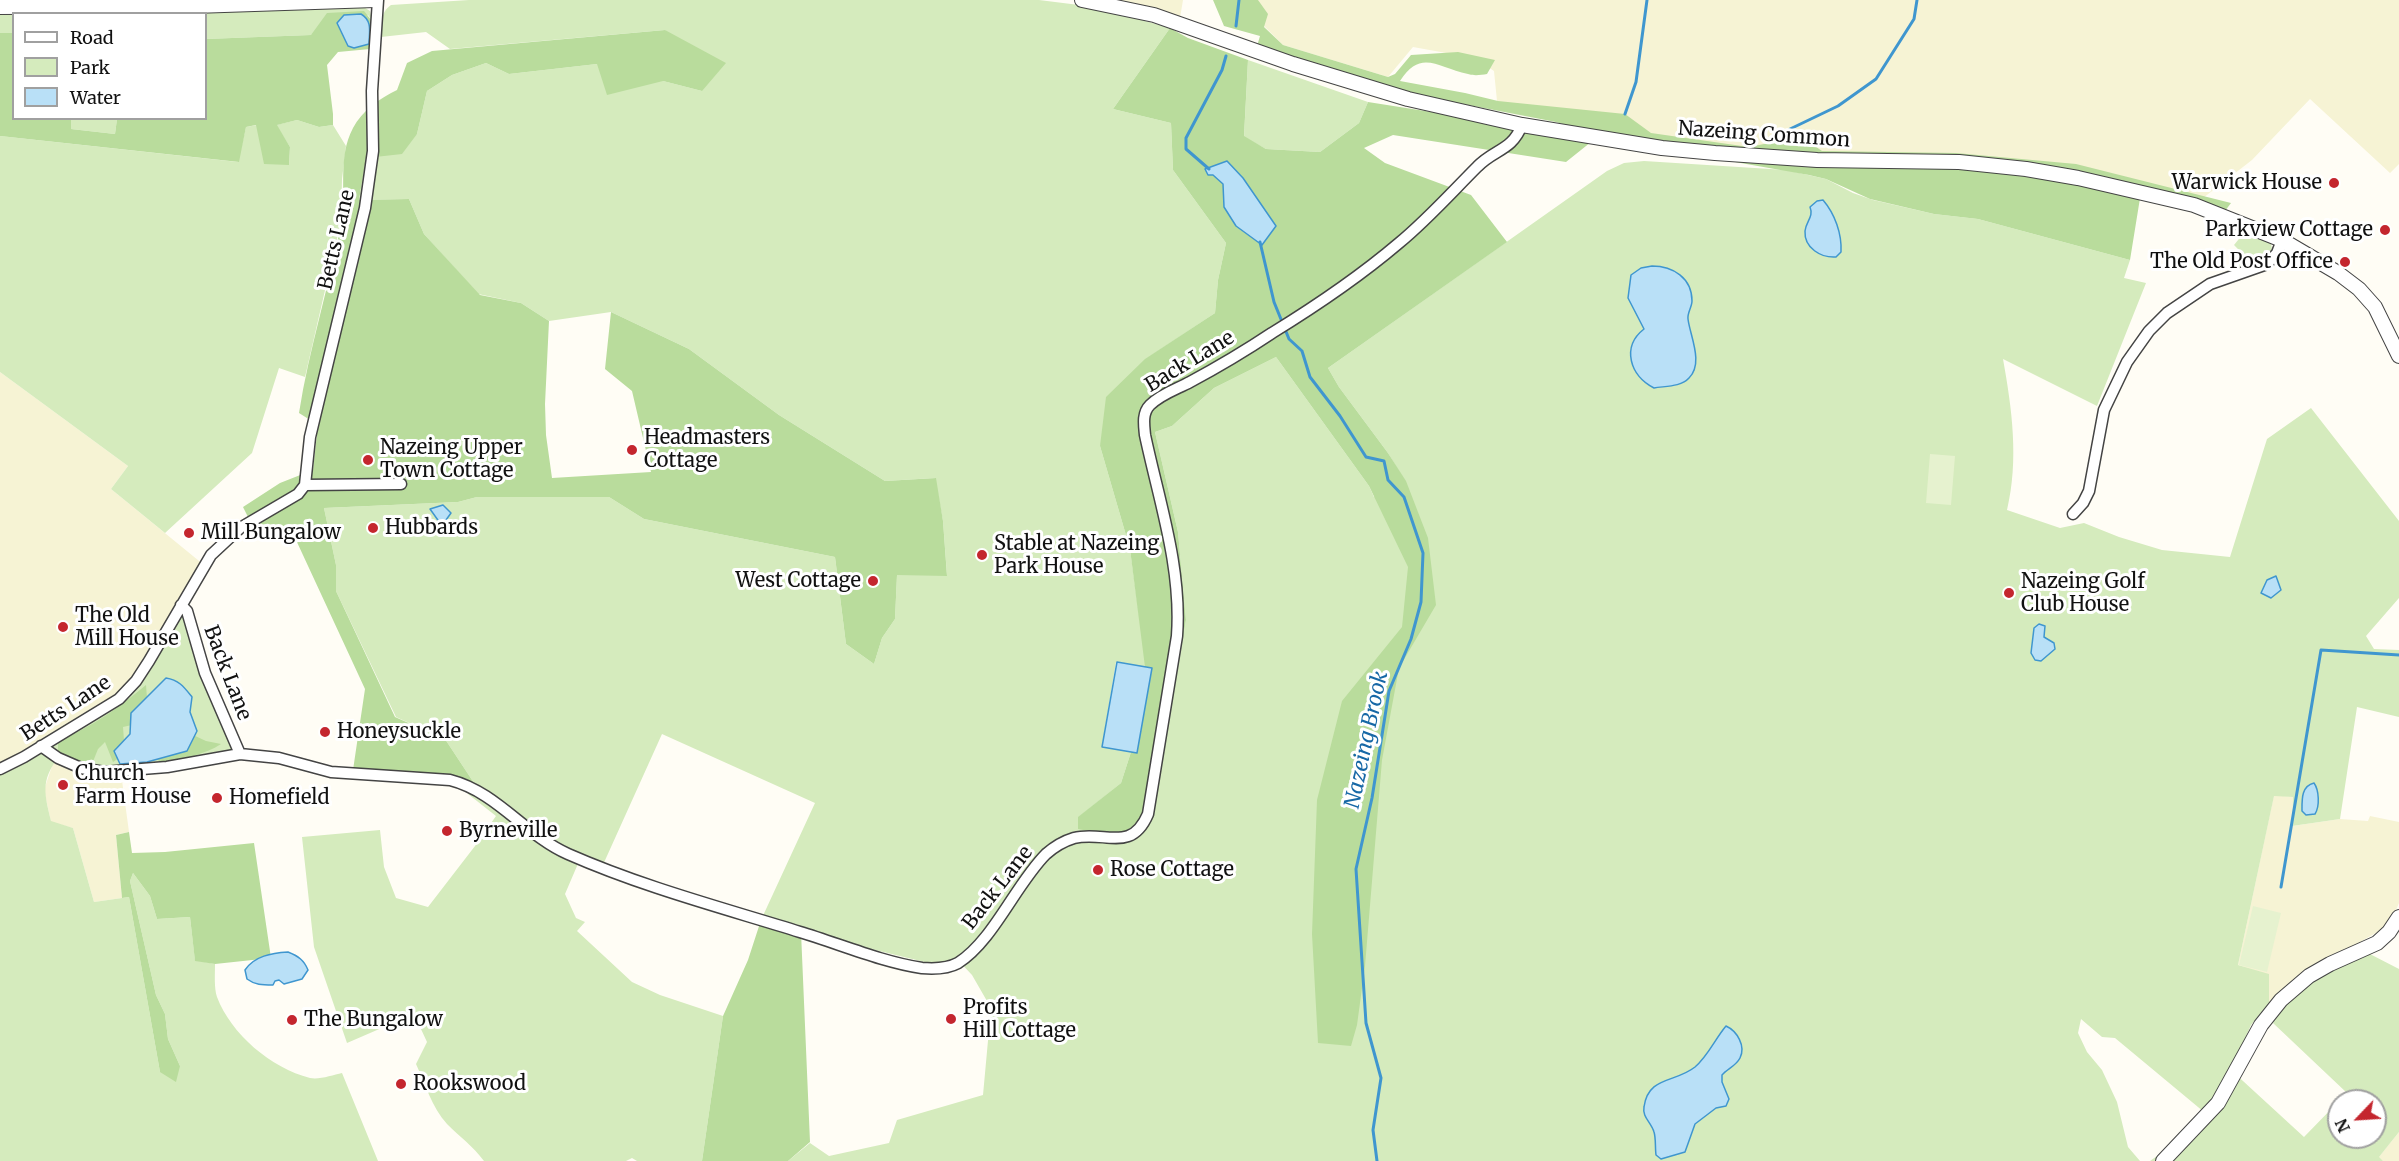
<!DOCTYPE html>
<style>
body{margin:0}
#map{position:relative;width:2399px;height:1161px;overflow:hidden;background:#fffdf5;font-family:Merriweather,serif}
canvas{display:block}
.legend{position:absolute;left:12px;top:12px;width:195px;height:108px;box-sizing:border-box;background:#fff;border:2px solid #a0a0a0;margin:0;padding:8px 10px;list-style:none;font-size:18px;color:#111}
.legend li{display:flex;align-items:center;gap:12px;height:30px}
.legend b{width:30px;border:2px solid #a0a0a0}
.north{position:absolute;left:2327px;top:1089px;width:60px;height:60px;box-sizing:border-box;background:#fff;border:2px solid #a0a0a0;border-radius:50%;rotate:245deg;font-size:16px;font-weight:700;line-height:24px;text-align:center;color:#111}
.north::after{content:'';display:block;margin:auto;width:21px;height:27px;background:#c4262e;clip-path:polygon(50% 0,100% 100%,50% 72%,0 100%)}
</style>
<div id="map">
<canvas width="2399" height="1161"></canvas>
<ul class="legend">
<li><b style="height:8px;background:#fff"></b>Road</li>
<li><b style="height:16px;background:#d5ebbd"></b>Park</li>
<li><b style="height:16px;background:#b9e0f7"></b>Water</li>
</ul>
<div class="north">N</div>
</div>
<script>
const ctx = document.querySelector('canvas').getContext('2d');
ctx.lineJoin = 'round';
function fill(path, color) {
  ctx.fillStyle = color;
  ctx.fill(path, 'evenodd');
}
function trace(path, color, width, dash) {
  ctx.strokeStyle = color;
  ctx.lineWidth = width;
  ctx.lineCap = dash ? 'butt' : 'round';
  ctx.setLineDash(dash || []);
  ctx.stroke(path);
}
function write(font, color, halo, rows, align = 'center') {
  ctx.font = font + ' Merriweather,serif';
  ctx.lineWidth = 6;
  ctx.setLineDash([]);
  ctx.textBaseline = 'middle';
  ctx.strokeStyle = halo;
  ctx.fillStyle = color;
  for (const [text, x, y, turn = 0] of rows) {
    ctx.save();
    ctx.translate(x, y);
    ctx.rotate((+turn || 0) * Math.PI / 180);
    ctx.textAlign = isNaN(turn) ? turn : align;
    if (halo) ctx.strokeText(text, 0, 0);
    ctx.fillText(text, 0, 0);
    ctx.restore();
  }
}
fill(new Path2D(`
 M1105,0H1183L1180,18Z
 M1258,0H2399V164L2390,173L2310,99L2252,160L2194,205L1662,148L1497,101L1494,71L1474,58L1413,47L1388,77L1283,45L1264,26Z
 M0,372L128,466L111,489L204,565L129,689L0,769Z
 M58,758L121,773L129,832L116,835L122,898L94,902L73,828L51,822L44,790L52,766Z
 M2274,795L2293,797L2292,826L2340,819L2368,821L2370,816L2399,822V903L2393,917L2381,930L2353,946L2331,955L2297,976L2269,1003V975L2238,965Z
 M2399,1132V1161H2383L2378,1158Z`), '#f6f3d4');
fill(new Path2D(`
 M469,0H1039L1095,7L1170,28L1113,109L1171,123L1173,170L1226,243L1218,280L1215,313L1146,359L1100,446L1130,549L1145,659V667L1116,662L1102,746L1131,752L1121,783L1079,817L1137,821L1153,819L1186,620L1178,532L1155,432L1172,426L1214,388L1276,357L1369,486L1374,497L1405,481L1388,453L1339,387L1328,368L1607,171L1624,163L1644,161L1786,170L1826,179L1853,193L1873,200L1934,214L1978,219L2130,260L2124,278L2146,283L2097,406L2003,359C2012,409 2019,460 2007,510L2060,528L2084,523L2119,537L2162,550L2230,557L2267,439L2311,408L2399,521V598L2366,636L2374,649L2399,650V717L2357,707L2340,819L2292,826L2293,797L2274,796L2238,965L2269,974V1003L2251,1025L2231,1070L2304,1137L2339,1101V1137H2375V1101H2339L2347,1093L2273,1023C2294,986 2330,969 2366,952L2399,969V1132L2379,1157L2383,1161H2150L2178,1141L2204,1112L2115,1038L2102,1037L2081,1019L2078,1033L2087,1052L2102,1070L2117,1102L2128,1147L2140,1161H788L810,1143L829,1156L889,1143L897,1120L983,1095L991,1008L972,975L956,958L937,965L801,932L761,920L815,803L662,734L602,867L580,859L565,894L576,918L585,922L577,931L632,982L660,995L723,1016L702,1161H637L632,1158L626,1161H484C473,1146 460,1137 447,1124C432,1108 425,1083 416,1064L427,1042L414,1014L347,1043L314,947L302,837L380,830L384,867L396,898L428,907L475,846L496,816L468,794L474,783L445,739L396,717L336,591V565L324,508L458,502L477,497H609L644,519L835,557L846,644L874,664L882,638L895,619L897,575H947L943,521L935,478L885,481L779,415L689,349L611,312L549,321L521,303L478,294L424,234L409,199L359,200L366,158L417,134L427,91L452,75L486,63L509,74L597,64L702,91L665,30L450,49L426,32L381,37C382,25 380,12 391,5Z
 M362,6L370,11L372,21L368,15L311,35L206,39V14H14L13,33H0V12Z
 M1248,60L1368,102L1359,123L1320,152L1266,149L1244,137Z
 M71,119H117L115,134L71,129Z
 M297,120L319,127L333,125L346,146L342,179L341,221L305,377L279,368L252,453L165,533L111,489L128,466L0,372V136L238,162L246,127L257,125L289,165L290,147L276,125Z
 M2247,229L2269,239C2281,263 2251,267 2234,272L2244,255L2234,245Z
 M187,596L211,679L245,758L193,768L121,773L58,758C40,781 45,795 51,821L73,828L94,902L129,897L160,1072L180,1066L168,1039L165,1014L156,995L130,881L133,873L150,896L157,919L190,917L195,960L215,964C215,975 214,988 217,997C231,1034 271,1068 310,1078C319,1080 333,1075 342,1073L378,1161H0V769L119,699Z`), '#d5ebbd');
fill(new Path2D(`
 M1213,0H1258L1268,14L1264,27L1283,45L1388,77L1395,74L1411,55L1458,52L1495,60L1487,74C1481,75 1474,76 1468,74C1438,68 1421,48 1400,81L1465,93L1498,101L1625,114L1651,133L1749,147L1769,143L1790,129L1822,151L1956,153L2076,164L2231,203L2225,211L2141,192L2130,260L1978,219L1934,214L1870,199L1826,179L1809,175L1621,142L1556,122L1396,91L1257,46L1260,36L1224,26Z
 M364,11L372,21L370,49L338,52L327,65L333,114V125L319,127L297,120L277,125L290,147L289,165L264,164L256,125L246,127L239,162L0,136V33H13L14,118L71,119V129L115,134L117,119L206,118V39L311,35L327,13Z
 M1170,28L1188,38L1248,60L1244,136L1266,149L1320,152L1359,123L1368,102L1596,138L1566,162L1393,135L1364,148L1385,163L1471,195L1507,242L1328,368L1339,387L1388,453L1406,481L1428,538L1436,605L1399,668L1382,760L1365,966L1357,1025L1351,1046L1318,1043L1312,934L1317,800L1342,701L1402,627L1408,567L1369,486L1276,357L1214,388L1172,426L1155,432L1178,532L1186,620L1153,819L1137,821C1122,841 1100,833 1078,829V817L1121,783L1131,752L1137,753L1152,668L1145,667L1130,549L1100,446L1106,397L1145,359L1215,313L1218,280L1226,243L1173,170L1171,123L1113,109Z
 M665,30L726,63L702,91L663,81L607,95L597,64L509,74L486,63L452,75L427,91L417,134L402,154L366,158L359,200L409,199L424,234L480,295L521,303L549,321L545,404L546,435L552,478L651,472L632,391L605,369L611,312L689,349L779,415L885,481L936,478L943,521L947,576L897,575L895,619L882,638L874,664L846,644L835,557L644,519L609,497H477L458,502L324,508L336,565V591L395,717L445,739L474,783L431,773L353,770L365,689L296,540L259,539L243,507L280,483L313,470L318,425L299,413C309,349 329,287 341,224C347,192 337,158 353,128C362,111 380,98 397,90L407,63L432,51Z
 M146,685L147,698L136,724L123,727L125,754L113,762L105,742L98,749L90,769L58,751V741C92,727 118,708 146,685Z
 M191,734L206,741L221,744C205,755 184,757 165,765L155,758Z
 M129,832L132,853L165,852L254,843L271,958L215,964L195,961L190,917L157,919L150,896L133,873L130,881L156,995L165,1014L168,1039L180,1066L176,1082L160,1072L129,897L122,898L116,835Z
 M761,920L801,932L810,1142L788,1161H702L723,1016L748,960Z`), '#b9dc9c');
fill(new Path2D(`
 M1930,454L1955,456L1951,505L1926,503Z
 M2253,906L2281,913L2267,972L2239,965Z`), '#e6f2cf');
const water = new Path2D(`
 M361,14C373,21 369,33 369,44L354,48L348,46L337,23L344,15Z
 M1227,161L1243,178L1276,226L1262,245L1236,226L1224,207L1223,184L1213,175H1208L1205,169Z
 M1823,200C1835,214 1842,234 1841,252L1836,257C1821,258 1804,248 1805,231C1806,221 1814,217 1810,207L1817,201Z
 M1652,266C1673,266 1692,278 1692,301C1692,307 1687,313 1688,319C1690,336 1704,363 1689,378C1681,387 1665,386 1654,388C1630,376 1621,347 1644,329L1628,298L1631,275L1641,268Z
 M443,505L451,513L446,520L440,523L430,509Z
 M2276,576L2281,590L2271,598L2261,593L2267,580Z
 M2039,624L2045,626L2044,637L2054,643L2055,649L2041,661L2035,660L2031,653L2034,628Z
 M1117,662L1152,668L1137,753L1102,747Z
 M166,678C179,680 184,687 192,697L190,712L197,731L187,751L147,762L120,764L114,751L130,734L131,713Z
 M2314,783C2319,790 2320,806 2315,814L2306,815L2302,811C2302,800 2301,786 2314,783Z
 M288,952C298,956 304,960 308,970L302,979L284,984L279,980L275,981L273,985C262,985 255,985 247,979L245,970C254,956 272,953 288,952Z
 M1726,1026C1737,1031 1746,1046 1740,1058C1736,1066 1727,1069 1722,1075V1082L1729,1099L1726,1106L1716,1108L1695,1124L1685,1152L1661,1159L1656,1155C1655,1148 1656,1138 1654,1132C1651,1122 1642,1117 1644,1107C1648,1076 1675,1083 1695,1067C1708,1056 1715,1039 1726,1026Z`);
fill(water, '#b9e0f7');
trace(water, '#3f96cf', 1.5);
trace(new Path2D(`
 M1236,26L1239,0
 M1625,114L1636,82L1647,0
 M1790,129L1838,106L1876,79L1914,19L1917,0
 M1209,169L1186,149V138L1222,70L1226,56
 M1260,242L1274,302L1289,339L1302,351L1310,377L1340,416L1366,457L1384,461L1388,480L1404,497L1423,553L1421,602L1411,639L1389,691L1372,798L1356,869L1366,1023L1381,1078L1373,1130L1377,1161
 M2281,887L2321,650L2399,655`), '#3f96cf', 3);
const minor = new Path2D(`
 M305,485L401,484
 M2073,514L2083,503L2089,491L2104,410L2127,362L2149,331L2167,313L2210,284L2267,264L2277,253L2282,240
 M181,605L187,611L205,673L240,754
 M41,746L58,758L81,768L104,772L167,767L240,754L279,758L331,772L450,780C497,792 525,835 568,854C643,887 723,908 800,932C840,944 882,962 922,968C934,969 947,969 958,963C993,941 1016,884 1046,854C1054,847 1064,841 1074,838C1104,830 1131,854 1148,814L1177,636C1182,568 1159,501 1145,435C1144,425 1142,413 1150,405C1161,394 1177,389 1190,382C1218,367 1245,351 1272,333C1316,306 1359,277 1399,243C1427,220 1451,193 1477,167C1494,149 1512,151 1522,125
 M0,769L24,757L119,699L136,681L149,661L211,555L240,528L298,494L305,485L310,437L365,208L373,151L372,91L378,0`);
const tertiary = new Path2D(`
 M1082,0L1154,15L1293,64L1408,99L1522,125L1662,148L1715,153L1817,160L1959,162L2026,169L2078,178L2194,205L2282,240L2338,273L2359,289L2375,307L2399,356
 M0,7L194,6L375,0
 M2163,1161L2218,1103L2261,1025L2281,1000L2309,976L2330,964L2377,943L2389,932L2399,917`);
trace(minor, '#444', 13);
trace(tertiary, '#444', 16);
trace(minor, '#fff', 10);
trace(tertiary, '#fff', 14);
for (const [x, y, r, color] of [
 [2334,183,6,"#c4262e"],
 [2385,230,6,"#c4262e"],
 [2345,262,6,"#c4262e"],
 [632,450,6,"#c4262e"],
 [368,460,6,"#c4262e"],
 [373,528,6,"#c4262e"],
 [189,533,6,"#c4262e"],
 [982,555,6,"#c4262e"],
 [873,581,6,"#c4262e"],
 [2009,593,6,"#c4262e"],
 [63,627,6,"#c4262e"],
 [325,732,6,"#c4262e"],
 [63,785,6,"#c4262e"],
 [217,798,6,"#c4262e"],
 [447,831,6,"#c4262e"],
 [1098,870,6,"#c4262e"],
 [951,1019,6,"#c4262e"],
 [292,1020,6,"#c4262e"],
 [401,1084,6,"#c4262e"]
]) {
  const dot = new Path2D();
  dot.arc(x, y, r, 0, 2 * Math.PI);
  ctx.fillStyle = color;
  ctx.fill(dot);
  trace(dot, '#fff', 2);
}
write('20px', '#111', '#fff', [
 ["Nazeing Common",1764,135,4],
 ["Betts Lane",337,240,-77],
 ["Back Lane",1190,362,-31],
 ["Back Lane",227,673,69],
 ["Betts Lane",66,709,-33],
 ["Back Lane",998,888,-52]
]);
write('20px', '#111', '#fff', [
 ["Warwick House",2322,183,"right"],
 ["Parkview Cottage",2373,230,"right"],
 ["The Old Post Office",2333,262,"right"],
 ["Headmasters",644,438],
 ["Cottage",644,461],
 ["Nazeing Upper",380,448],
 ["Town Cottage",380,471],
 ["Hubbards",385,528],
 ["Mill Bungalow",201,533],
 ["Stable at Nazeing",994,544],
 ["Park House",994,567],
 ["West Cottage",861,581,"right"],
 ["Nazeing Golf",2021,582],
 ["Club House",2021,605],
 ["The Old",75,616],
 ["Mill House",75,639],
 ["Honeysuckle",337,732],
 ["Church",75,774],
 ["Farm House",75,797],
 ["Homefield",229,798],
 ["Byrneville",459,831],
 ["Rose Cottage",1110,870],
 ["Profits",963,1008],
 ["Hill Cottage",963,1031],
 ["The Bungalow",304,1020],
 ["Rookswood",413,1084]
], 'left');
write('italic 21px', '#1768a6', '#fff', [
 ["Nazeing Brook",1367,740,-78]
]);
</script>
